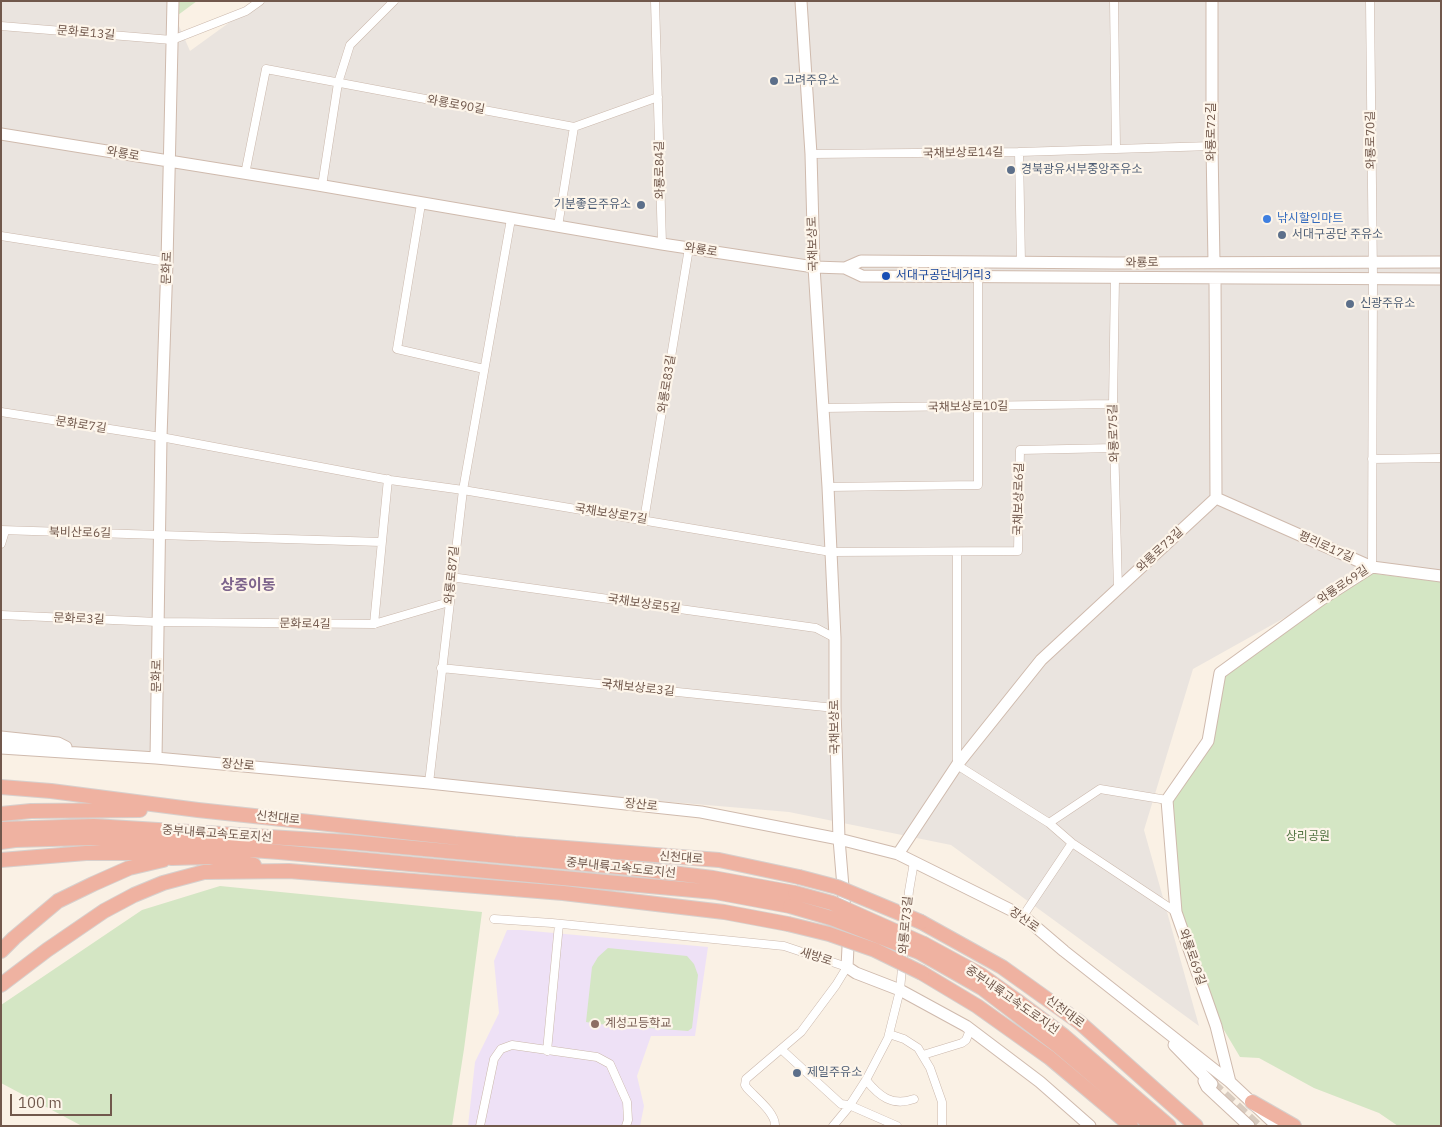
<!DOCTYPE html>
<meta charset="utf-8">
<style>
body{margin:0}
#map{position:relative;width:1442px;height:1127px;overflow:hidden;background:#faf1e5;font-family:"IBM Plex Sans",sans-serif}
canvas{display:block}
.frame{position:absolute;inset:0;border:2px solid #71584c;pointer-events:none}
.scale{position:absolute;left:10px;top:1094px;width:102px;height:22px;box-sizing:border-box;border:2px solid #71584c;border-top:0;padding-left:6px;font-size:15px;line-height:18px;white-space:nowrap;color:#71584c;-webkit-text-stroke:4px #fdf5ea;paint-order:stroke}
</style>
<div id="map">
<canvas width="1442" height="1127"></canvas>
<div class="frame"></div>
<div class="scale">100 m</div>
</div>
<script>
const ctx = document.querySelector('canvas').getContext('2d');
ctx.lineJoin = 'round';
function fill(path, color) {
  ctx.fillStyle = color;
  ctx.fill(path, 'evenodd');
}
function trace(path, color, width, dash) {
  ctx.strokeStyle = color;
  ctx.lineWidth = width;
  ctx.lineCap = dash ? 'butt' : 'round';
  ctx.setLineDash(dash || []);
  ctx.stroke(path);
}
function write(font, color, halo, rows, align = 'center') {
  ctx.font = font + ' "IBM Plex Sans","Noto Sans KR",sans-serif';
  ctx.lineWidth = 4.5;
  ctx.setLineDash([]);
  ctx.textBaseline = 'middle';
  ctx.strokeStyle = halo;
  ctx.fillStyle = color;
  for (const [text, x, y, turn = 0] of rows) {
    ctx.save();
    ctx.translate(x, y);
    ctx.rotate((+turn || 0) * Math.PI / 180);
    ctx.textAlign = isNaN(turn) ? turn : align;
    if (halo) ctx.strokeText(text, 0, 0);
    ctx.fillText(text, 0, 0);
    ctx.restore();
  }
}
fill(new Path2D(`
 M1,1H168L190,51L259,1H1441V574L1379,565L1193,669L1144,830L1199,1026L951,845L789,812L91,753L1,732Z`), '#eae4df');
fill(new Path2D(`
 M507,930H521L708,947L695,1036H651L637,1076L644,1106L640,1126H468L475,1062L499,1013L494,961Z`), '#eee1f6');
fill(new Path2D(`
 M178,1H197L178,15Z
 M1369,573L1441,582V1126H1398L1379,1113L1314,1088L1259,1058L1240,1057L1218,1020L1180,912L1171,799L1212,742L1224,674Z
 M220,886L482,912L464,1049L452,1126H82L1,1083V1005L142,910Z
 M608,948L687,956L694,964L698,975L692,1028L688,1031L598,1024L586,1022L592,967L598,957Z`), '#d4e6c4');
trace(new Path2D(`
 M1212,1084L1257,1126`), '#d8cbbf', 11, [11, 5.5]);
const street = new Path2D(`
 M655,1L662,244
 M1114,1L1116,149
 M1370,1L1373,279L1372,567
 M1,26L172,40L246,11L260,1
 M1019,152L1021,263
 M811,154L1019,152L1212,146
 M245,174L266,69L574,127L658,97
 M322,186L338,83L350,45L394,1
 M421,204L397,349L484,369
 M558,226L574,127
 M1,236L167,262
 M1115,278L1113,404L1118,589
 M823,408L1113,404
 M1,412L161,437L390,480L463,490L831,552L1018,551L1020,450L1115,448
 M1372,459L1441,458
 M828,487L978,485V278
 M644,520L689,248
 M1,530L381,542
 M1,544L5,531
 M957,552V765L1049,823L1072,843L1176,912
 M451,577L816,628L835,638
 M1,615L158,622L374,624L449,602
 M374,624L388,479L390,480
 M441,668L835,708
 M429,783L463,490L511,219
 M1049,823L1100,789L1167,800
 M1023,916L1072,843
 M494,919L552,923L784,946L847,967L836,985L801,1032L746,1079L745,1085L747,1088C755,1097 776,1113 775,1126
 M889,1034L904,1039L918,1048L930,1068L942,1102V1126
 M781,1049L841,1104L849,1105L897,1126
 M547,1051L559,924
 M923,1055L962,1043L966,1040L970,1030
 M866,1080C879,1096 892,1107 914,1099
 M480,1126L494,1059L501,1049L512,1045L597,1057L610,1064L627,1102L628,1120L626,1126
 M833,1126L848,1108L866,1080L888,1038L900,990L909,891L914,862`);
const secondary = new Path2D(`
 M801,1L811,154L814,267L828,487L835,638V708L839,839L848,947L847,967L856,973L900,990L966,1026L1040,1082L1090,1126
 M1212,1V146L1214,262
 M1,134L318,185L662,244L814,267L845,268L862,276L1441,279
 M845,268L861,261L1115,263L1441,262
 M1216,498L1372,567L1441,576
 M1,737L58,743L66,747
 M1,748L156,758L429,783L701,812L839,839L898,854L1023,916L1064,951L1230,1082L1277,1126
 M156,758L161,437L167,262L173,1
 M898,854L957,765L1041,660L1216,498L1215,278
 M1174,1045L1212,1084
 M1204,1081L1207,1087L1249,1126
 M1230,1082L1216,1026L1176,912L1167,800L1208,741L1220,673L1322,599L1372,567`);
const highway = new Path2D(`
 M1,787L51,791L198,810L515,844L719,860L799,877
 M1,814L31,811L140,810
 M1,829L94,826L349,842L630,868L713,878L795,893
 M1,842L15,840L88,838L279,852L715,892L790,906
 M1,860L86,853H136L172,858L209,857L254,865
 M921,922L1002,967L1079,1022L1196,1126
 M924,944L981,975L1016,1000L1064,1036L1169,1126
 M1,951L14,938L58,901L93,884L129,868L163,860
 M919,952L982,988L1058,1046L1152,1126
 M922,973L977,1006L1050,1058L1131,1126
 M1,985L47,950L104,911L134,895L163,883L204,872L289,871L563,893L724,912L788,924
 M1252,1102L1294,1126`);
trace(street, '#cbb8ac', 9);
trace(secondary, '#cfbaad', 13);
trace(highway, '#d7d0cd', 16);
trace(street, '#fff', 8);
trace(secondary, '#fff', 11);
trace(highway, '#efb2a1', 14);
const highwayBridge = new Path2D(`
 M799,877L837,887L921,922
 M795,893L832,903L924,944
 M790,906L831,918L919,952
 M788,924L829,934L875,950L922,973`);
trace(highwayBridge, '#d7d0cd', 16, []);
trace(highwayBridge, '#efb2a1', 14);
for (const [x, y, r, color] of [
 [774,81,5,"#5c6f8a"],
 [1011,170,5,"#5c6f8a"],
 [641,205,5,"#5c6f8a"],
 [1267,219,5,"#3f7fe0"],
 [1282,235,5,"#5c6f8a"],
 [886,276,5,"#1a4fb4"],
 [1350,304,5,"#5c6f8a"],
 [595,1024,5,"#8d6e63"],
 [797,1073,5,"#5c6f8a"]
]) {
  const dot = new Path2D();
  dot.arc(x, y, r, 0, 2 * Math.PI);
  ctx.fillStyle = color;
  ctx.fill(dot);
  trace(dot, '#fdf5ea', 2);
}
write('12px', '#71584c', '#fdf5ea', [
 ["문화로13길",86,33,5],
 ["와룡로90길",456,105,10],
 ["와룡로72길",1212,132,-90],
 ["와룡로70길",1371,140,-91],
 ["국채보상로14길",963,153,-1],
 ["와룡로",123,154,10],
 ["와룡로84길",660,170,-91],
 ["국채보상로",813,244,-92],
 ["와룡로",701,250,9],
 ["와룡로",1142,263,-1],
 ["문화로",167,268,-88],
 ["와룡로83길",667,384,-81],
 ["국채보상로10길",968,407,-1],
 ["문화로7길",81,425,9],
 ["와룡로75길",1114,433,-92],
 ["국채보상로6길",1019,499,-89],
 ["국채보상로7길",611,514,9],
 ["북비산로6길",80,533,1],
 ["평리로17길",1326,547,24],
 ["와룡로73길",1160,550,-43],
 ["와룡로87길",452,575,-84],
 ["와룡로69길",1343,585,-34],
 ["국채보상로5길",644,604,8],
 ["문화로3길",79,619,2],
 ["문화로4길",305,624,1],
 ["문화로",157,676,-89],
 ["국채보상로3길",638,688,6],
 ["국채보상로",835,727,-91],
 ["장산로",238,765,5],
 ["장산로",641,805,6],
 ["신천대로",278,818,6],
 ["중부내륙고속도로지선",217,834,4],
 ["신천대로",681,858,4],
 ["중부내륙고속도로지선",621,868,6],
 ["장산로",1024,920,35],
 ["와룡로73길",906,925,-85],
 ["새방로",816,957,18],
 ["와룡로69길",1192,957,71],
 ["중부내륙고속도로지선",1012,1000,35],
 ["신천대로",1065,1012,37]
]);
write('12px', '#4e5e75', '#fdf5ea', [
 ["고려주유소",784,81],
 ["경북광유서부중앙주유소",1021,170],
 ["기분좋은주유소",631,205,"right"],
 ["서대구공단 주유소",1292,235],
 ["신광주유소",1360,304],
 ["제일주유소",807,1073]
], 'left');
write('12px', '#366cbe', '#fdf5ea', [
 ["낚시할인마트",1277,219]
], 'left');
write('12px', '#164399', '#fdf5ea', [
 ["서대구공단네거리3",896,276]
], 'left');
write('12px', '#557645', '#fdf5ea', [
 ["상리공원",1308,837]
]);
write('12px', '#785e54', '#fdf5ea', [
 ["계성고등학교",605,1024]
], 'left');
write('bold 15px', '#7d648c', '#fdf5ea', [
 ["상중이동",248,586]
]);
</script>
